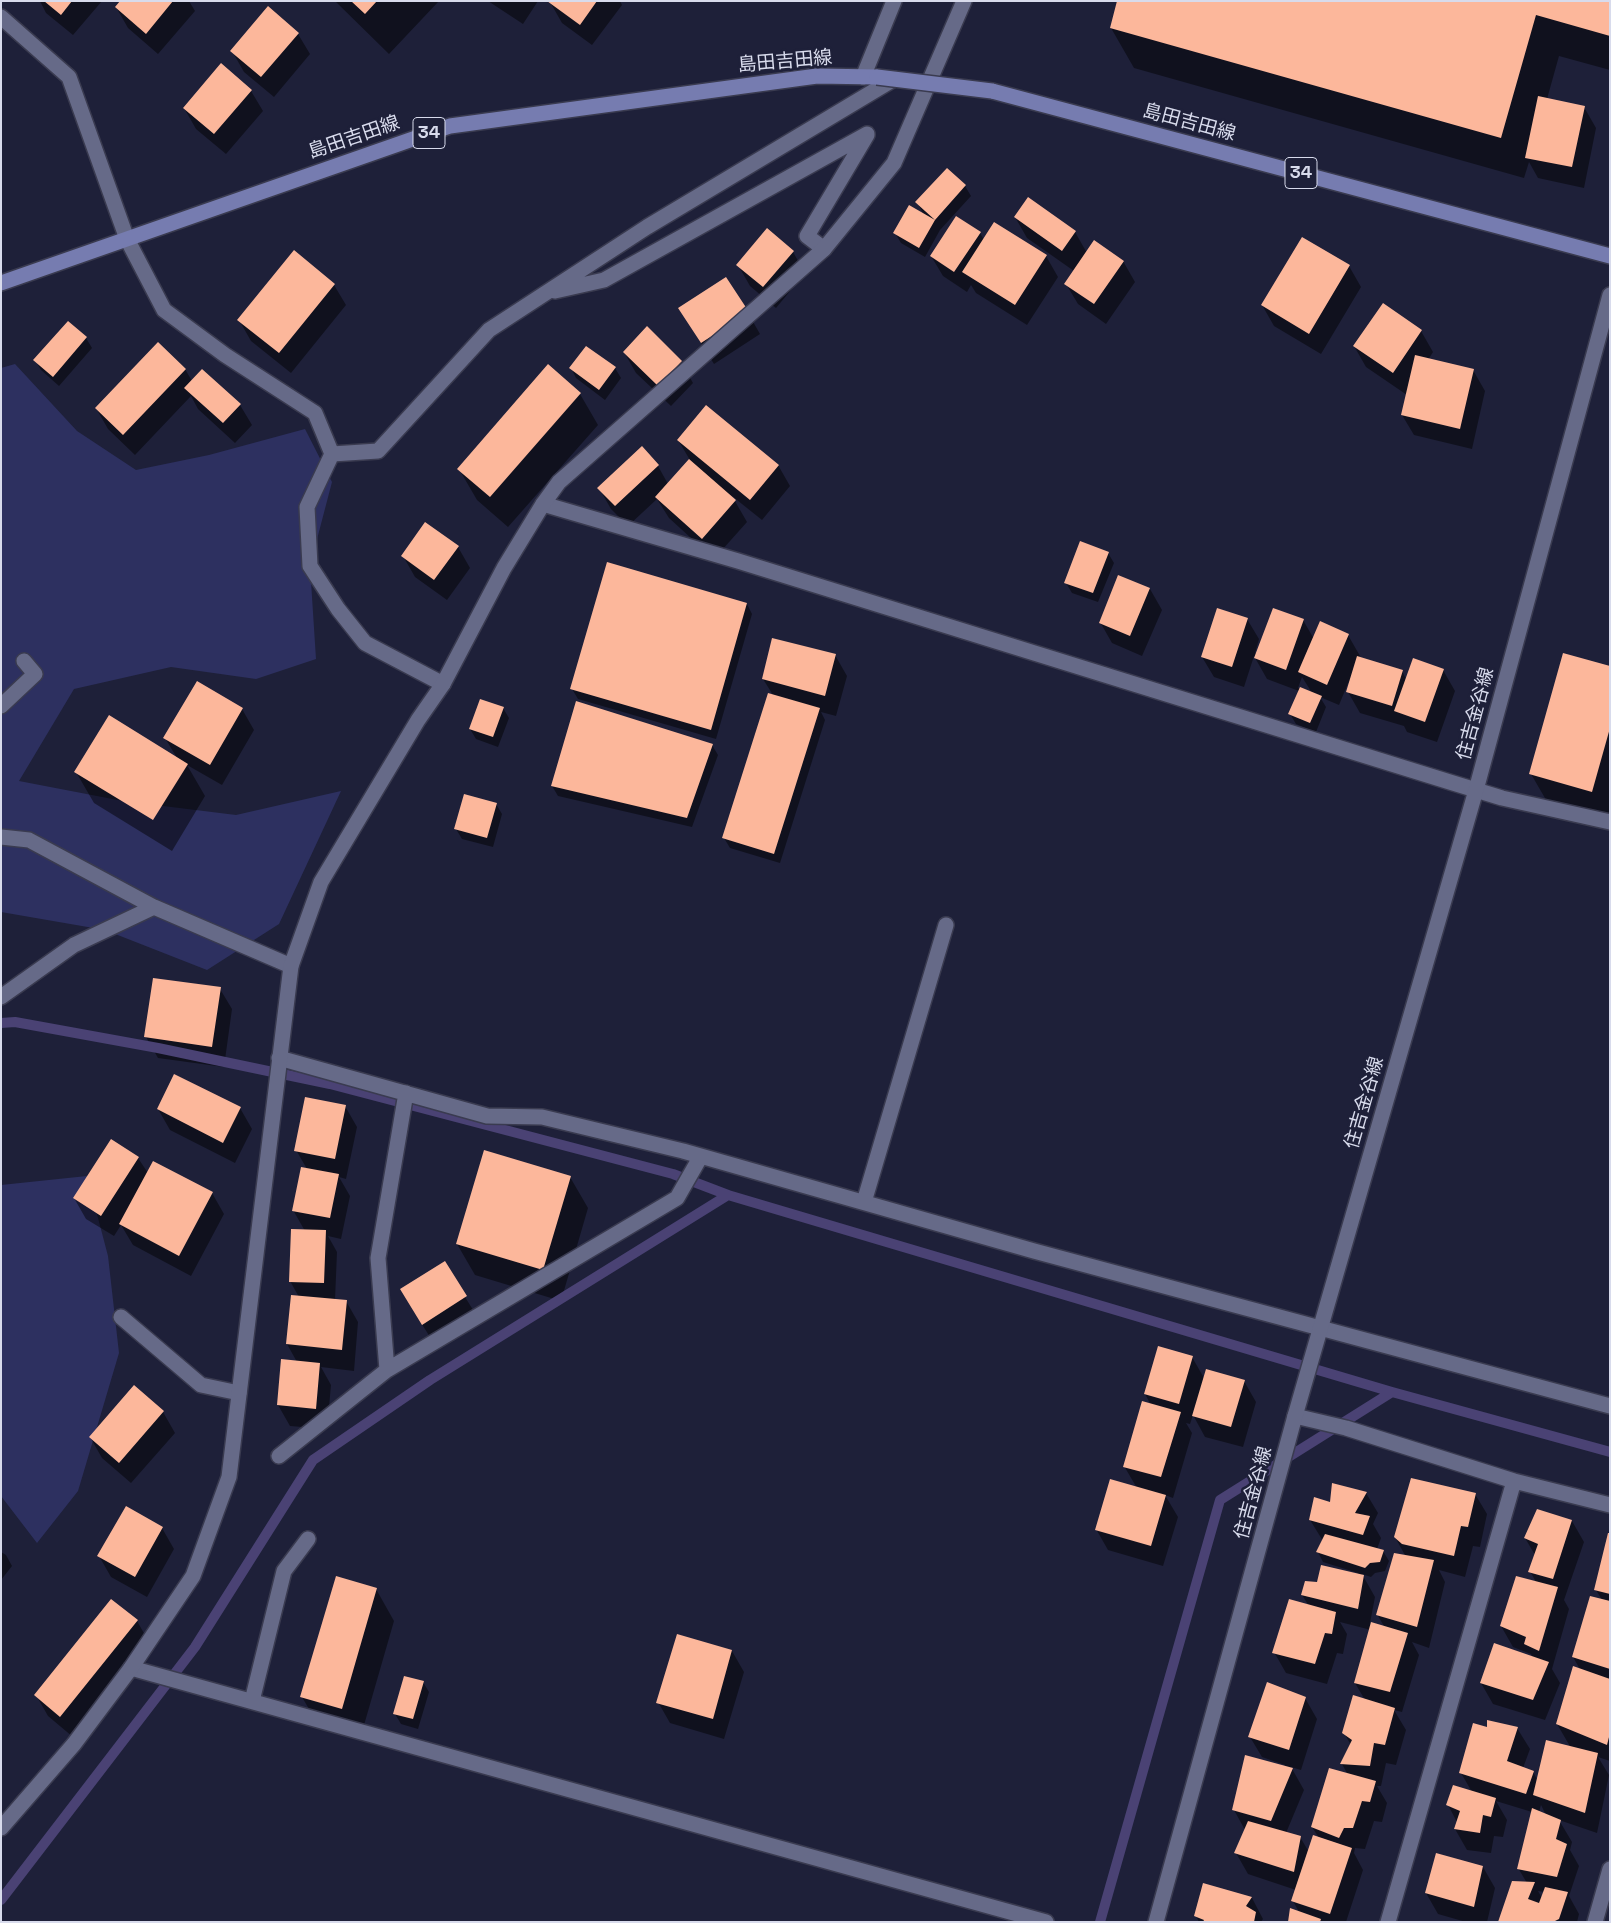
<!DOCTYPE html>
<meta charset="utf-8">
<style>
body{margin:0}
#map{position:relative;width:1611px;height:1923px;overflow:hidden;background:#1e2039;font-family:"Space Grotesk",sans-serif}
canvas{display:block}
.frame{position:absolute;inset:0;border:2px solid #d8dbec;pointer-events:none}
</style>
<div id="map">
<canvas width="1611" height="1923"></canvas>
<div class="frame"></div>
</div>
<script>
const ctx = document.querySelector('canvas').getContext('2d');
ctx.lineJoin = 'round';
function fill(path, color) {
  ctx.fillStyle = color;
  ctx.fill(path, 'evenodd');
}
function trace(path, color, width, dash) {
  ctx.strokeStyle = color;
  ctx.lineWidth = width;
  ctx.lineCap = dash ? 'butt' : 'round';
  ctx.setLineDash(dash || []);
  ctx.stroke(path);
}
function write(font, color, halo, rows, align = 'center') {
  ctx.font = font + ' "Space Grotesk","Noto Sans JP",sans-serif';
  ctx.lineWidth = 5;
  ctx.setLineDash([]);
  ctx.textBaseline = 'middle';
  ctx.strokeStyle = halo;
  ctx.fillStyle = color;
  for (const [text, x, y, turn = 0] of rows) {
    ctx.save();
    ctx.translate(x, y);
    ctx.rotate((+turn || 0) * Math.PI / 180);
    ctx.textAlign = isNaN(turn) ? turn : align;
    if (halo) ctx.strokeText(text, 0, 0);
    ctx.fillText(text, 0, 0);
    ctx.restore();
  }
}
fill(new Path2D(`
 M15,364L77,431L136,470L209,455L305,429L332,482L310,566L316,659L256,679L171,667L74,689L19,781L123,801L236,815L341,791L279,924L207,970L105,930L1,912V368Z
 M87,1176L108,1256L119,1353L78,1491L37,1543L1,1496V1185Z`), '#2d3060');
fill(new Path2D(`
 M40,1H102L73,35L46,13Z
 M121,1H189L195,11L158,54L128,28L116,7Z
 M335,1H439L389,54Z
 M488,1H538L523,24Z
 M620,1L622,5L592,45L562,23L550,2Z
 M1610,1V70L1559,56L1547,99L1584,107L1596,128L1584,188L1538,178L1529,162L1524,178L1134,68L1111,28Z
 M298,34L310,54L274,97L244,72L232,51Z
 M251,91L263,111L226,154L196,129L184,108Z
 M947,169L965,186L971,196L940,230L925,257L901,243L895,233L924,215L917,202Z
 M1015,217L1075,232L1087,253L1123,261L1135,282L1106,324L1078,304L1066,284L1074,271L1027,238Z
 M980,233L984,240L1046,256L1058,277L1027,325L976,293L971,285L967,292L943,276L931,256Z
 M793,252L805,273L776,308L750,286L738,265Z
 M1349,266L1361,287L1321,354L1274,326L1262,305Z
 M334,285L346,305L291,373L251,341L239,320Z
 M680,309L748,313L760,334L714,364Z
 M647,328L681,362L693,383L671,406L636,373L624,352Z
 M1421,331L1433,352L1428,360L1473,370L1485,391L1472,449L1414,435L1402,415L1407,395L1366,367L1354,346Z
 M86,338L92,348L59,386L41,370L35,360Z
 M571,368H615L621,378L605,400L576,378Z
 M185,369L192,381L240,405L252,425L235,443L198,409L191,396L135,455L108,429L96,408Z
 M580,394L598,425L508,527L477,500L459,469Z
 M678,440L778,465L790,486L762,520L732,496L747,522L714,559L669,518L657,499L628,526L611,509L599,488L658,466L668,484L690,460Z
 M458,547L470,568L447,600L415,577L403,556Z
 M1108,553L1114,563L1098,602L1072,593L1066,583Z
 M1119,577L1150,589L1162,610L1142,656L1112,643L1100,622Z
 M747,604L752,614L716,739L578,699L572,689Z
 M1247,619L1259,639L1255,653L1257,654L1303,620L1314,639L1348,635L1360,656L1359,658L1402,671L1406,679L1443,670L1455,691L1437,742L1407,732L1404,726L1360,713L1348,692L1351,681H1349L1339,705L1320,697L1326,707L1316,732L1296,724L1290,714L1299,691L1267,679L1254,656L1244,687L1214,677L1202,657ZM1302,677L1309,688L1312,694L1298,688Z
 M835,655L847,676L836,716L821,712L825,720L780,863L730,848L724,838L773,695L763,679Z
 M1610,667V822L1549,805L1531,774Z
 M503,708L509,718L498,747L476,739L470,729Z
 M242,709L254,730L222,785L187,765L205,796L172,851L94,803L76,772L177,758L165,738Z
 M712,745L718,755L692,827L558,796L552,786Z
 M496,804L502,814L493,847L462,839L456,829Z
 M220,989L232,1009L224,1067L158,1058L146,1037Z
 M345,1106L357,1127L346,1179L339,1177L350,1196L341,1239L328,1236L337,1252L335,1300L346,1301L358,1322L354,1371L321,1367L331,1385L327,1429L290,1426L278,1405L297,1362L287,1344L299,1297L290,1281L305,1231L293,1210L307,1169L296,1150Z
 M240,1108L252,1129L235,1163L170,1130L158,1109Z
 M138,1158L148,1173L212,1193L224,1214L191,1276L133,1245L121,1225L114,1236L86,1219L74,1198Z
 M570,1177L588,1208L561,1301L475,1275L457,1244Z
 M444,1263L478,1318L435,1345L413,1310Z
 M1192,1357L1204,1378L1244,1381L1256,1402L1243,1447L1205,1437L1193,1415L1190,1424L1186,1423L1192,1433L1173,1498L1165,1495L1178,1517L1163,1566L1108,1550L1096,1529L1137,1488L1124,1466L1151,1405L1145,1394Z
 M163,1412L175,1433L131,1483L102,1458L90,1437Z
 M1366,1493L1378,1513L1373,1524L1381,1538L1377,1549L1383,1551L1389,1561L1385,1571L1375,1573L1371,1577L1362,1574L1375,1597L1370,1623L1385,1628L1377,1614L1406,1557L1395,1537L1475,1494L1487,1514L1480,1547L1473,1546L1465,1577L1439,1570L1445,1582L1429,1648L1412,1642L1419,1655L1402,1712L1394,1710L1406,1730L1396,1765L1386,1763L1381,1786H1377L1387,1803L1382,1822L1374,1821L1365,1849L1355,1848L1354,1853L1363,1870L1346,1922H1289L1299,1912L1293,1901L1296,1890L1248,1874L1236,1853L1245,1830L1234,1810L1285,1765L1262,1757L1250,1737L1305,1698L1317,1719L1301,1770L1291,1767L1304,1790L1286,1833L1300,1837L1309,1852L1319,1838L1312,1827L1348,1775L1342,1764L1351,1745L1344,1733L1365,1700L1355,1683L1371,1630L1340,1622L1347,1634L1343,1654L1337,1653L1327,1684L1286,1673L1274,1652L1309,1606L1302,1595L1318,1583L1357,1575L1358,1573L1323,1562L1318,1552L1323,1541L1310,1520L1331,1504Z
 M1572,1521L1584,1542L1564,1600L1569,1609L1552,1669L1560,1683L1545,1720L1493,1704L1481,1683L1533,1658L1531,1654L1513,1647L1501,1626L1536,1582L1530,1571L1535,1555L1525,1538Z
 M162,1528L174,1549L147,1597L111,1577L99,1556Z
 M1610,1535V1761L1598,1757L1609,1775L1597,1833L1559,1820L1572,1842L1570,1850L1579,1866L1569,1896L1579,1914L1577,1922H1500L1527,1883L1518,1868L1532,1812L1496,1801L1507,1820L1503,1837L1494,1836L1491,1853L1467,1850L1455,1829L1457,1822L1448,1805L1472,1792L1461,1773L1488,1728H1517L1530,1749L1523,1768L1533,1772L1538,1781L1571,1748L1557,1724L1581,1671L1573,1657L1602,1600L1596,1590ZM1541,1805L1546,1815L1539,1812ZM1538,1891L1544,1892L1542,1898Z
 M1,1552L6,1555L12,1566L1,1580Z
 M376,1589L394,1621L360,1739L320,1728L302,1697Z
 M137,1621L149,1642L73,1737L48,1716L36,1695Z
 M678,1636L732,1651L744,1672L724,1739L670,1723L658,1702Z
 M423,1682L429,1692L418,1729L401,1724L395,1714Z
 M1483,1867L1495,1888L1487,1922H1466L1438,1914L1426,1893Z
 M1204,1885L1252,1898L1263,1919L1261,1922H1199L1196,1916Z`), '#0007');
trace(new Path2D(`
 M1,1023L15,1022L158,1048L330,1084L673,1174L728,1195
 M1,1900L195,1647L313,1460L430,1380L728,1195L1392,1392L1610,1452
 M1100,1922L1220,1500L1392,1392`), '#4a4274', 10);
fill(new Path2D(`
 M44,1H72L61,15Z
 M120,1H173L146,34L115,7Z
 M351,1H377L365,14Z
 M547,1H597L580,25Z
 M1117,1H1610V36L1536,15L1501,138L1110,28Z
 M268,6L299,33L261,77L230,51Z
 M221,63L252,90L214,134L183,108Z
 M1538,96L1585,106L1572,167L1525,158Z
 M947,168L966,185L935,220L915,202Z
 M1028,197L1076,231L1062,251L1014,217Z
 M909,205L935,220L919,248L893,233Z
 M956,216L981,232L954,272L930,256Z
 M994,222L1047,255L1015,305L962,272Z
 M767,228L794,251L763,287L736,265Z
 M1302,237L1350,265L1309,334L1261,305Z
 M1094,240L1124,261L1094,304L1064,284Z
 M294,250L335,284L279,353L237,320Z
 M726,277L749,312L701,343L678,308Z
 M1383,303L1422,330L1393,373L1353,346Z
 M68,321L87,337L53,377L33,360Z
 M647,326L682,361L658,386L623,352Z
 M158,342L186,369L123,435L95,408Z
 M586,346L616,367L599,390L569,368Z
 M1415,355L1474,369L1460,429L1401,415Z
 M548,364L581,393L490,497L457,469Z
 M202,369L241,404L223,423L184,388Z
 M706,405L779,465L750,500L677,440Z
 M642,446L659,465L615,506L597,488Z
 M689,459L736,500L702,539L655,497Z
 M425,522L459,546L434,580L401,556Z
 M1080,541L1109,552L1093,593L1064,583Z
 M607,562L747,603L711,730L570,689Z
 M1118,575L1150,588L1130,636L1099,623Z
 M1217,608L1248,618L1232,667L1201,657Z
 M1273,608L1304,619L1286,670L1254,658Z
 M1320,621L1349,634L1327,685L1298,672Z
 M772,638L836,654L825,696L762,679Z
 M1563,653L1610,666V728L1592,792L1529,774Z
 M1357,656L1403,670L1392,706L1346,692Z
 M1413,658L1444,669L1425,722L1394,711Z
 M197,681L243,708L210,765L163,738Z
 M1300,687L1322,696L1310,723L1288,714Z
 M768,693L820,708L774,854L722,838Z
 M480,699L504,707L493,737L469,729Z
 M576,701L713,744L687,818L551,786Z
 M109,715L188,764L153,820L74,772Z
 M464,794L497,803L487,838L454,829Z
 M153,978L221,987L212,1047L144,1037Z
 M174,1074L241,1107L223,1143L157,1109Z
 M305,1097L346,1105L335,1159L294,1151Z
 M111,1139L139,1157L101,1216L73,1198Z
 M484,1150L571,1176L543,1270L456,1244Z
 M153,1161L213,1192L179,1256L119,1224Z
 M301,1167L339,1174L330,1218L292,1211Z
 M291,1229L326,1230L324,1283L289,1282Z
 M445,1261L467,1296L422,1325L400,1289Z
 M291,1295L347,1300L342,1350L286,1344Z
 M1158,1346L1193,1356L1179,1404L1144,1394Z
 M281,1359L320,1363L316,1409L277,1405Z
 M1206,1369L1245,1380L1231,1427L1192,1416Z
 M134,1385L164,1411L119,1463L89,1437Z
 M1142,1401L1181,1412L1161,1477L1123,1467Z
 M1411,1478L1476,1493L1468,1527L1461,1526L1454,1556L1402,1544L1394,1537Z
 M1110,1479L1166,1495L1151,1546L1095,1530Z
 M1332,1483L1367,1492L1355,1513L1370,1516L1363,1535L1309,1520L1314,1497L1330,1502Z
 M126,1506L163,1527L135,1577L97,1556Z
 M1537,1509L1572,1520L1553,1579L1528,1572L1538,1544L1524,1538Z
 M1608,1533H1610V1594L1594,1590Z
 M1325,1534L1384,1550L1380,1562L1370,1563L1365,1568L1316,1552Z
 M1394,1553L1434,1560L1417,1627L1376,1615Z
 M1321,1565L1364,1575L1358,1609L1301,1595L1305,1581L1317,1582Z
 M336,1576L377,1588L342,1709L300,1697Z
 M1516,1576L1558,1587L1539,1651L1524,1644L1526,1637L1500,1626Z
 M1590,1596L1610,1601V1669L1572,1657Z
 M111,1599L138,1620L60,1717L34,1695Z
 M1289,1599L1336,1612L1332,1634L1325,1633L1315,1664L1272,1653Z
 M1371,1622L1408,1633L1390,1692L1354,1683Z
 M677,1634L732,1650L713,1719L656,1703Z
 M1494,1643L1549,1662L1533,1700L1480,1683Z
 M1573,1666L1610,1679V1733L1607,1745L1556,1724Z
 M404,1676L424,1681L413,1719L393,1714Z
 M1267,1682L1306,1697L1289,1750L1248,1737Z
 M1353,1695L1395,1708L1385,1745L1374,1743L1370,1766L1340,1764L1352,1740L1342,1733Z
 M1487,1720L1518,1727L1507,1761L1534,1771L1526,1794L1459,1773L1473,1723L1487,1727Z
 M1546,1740L1598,1753L1585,1813L1533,1795Z
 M1245,1755L1293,1768L1271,1821L1232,1810Z
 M1329,1768L1376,1781L1370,1802L1362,1801L1353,1828H1344L1339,1838L1311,1827Z
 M1453,1785L1496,1798L1491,1817L1483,1815L1480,1833L1454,1829L1460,1811L1446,1805Z
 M1532,1808L1561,1820L1556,1839L1567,1844L1557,1877L1517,1869Z
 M1248,1821L1301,1836L1294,1872L1234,1853Z
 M1313,1835L1352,1848L1330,1914L1291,1901Z
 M1436,1853L1483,1866L1474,1907L1425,1893Z
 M1512,1881L1535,1882L1528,1899L1539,1903L1545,1887L1568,1892L1559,1919L1553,1922H1498Z
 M1203,1883L1252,1897L1246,1906L1256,1912L1254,1922H1203L1204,1920L1194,1916Z
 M1290,1908L1321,1919L1320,1922H1288Z`), '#fcb79b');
const minor = new Path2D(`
 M1,17L69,77L127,239L164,310L225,355L315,413L332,454L307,507L310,566L338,609L365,643L443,684
 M863,77L894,1
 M824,249L807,236L867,135
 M555,291L604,280L867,134
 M332,454L378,451L489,330L647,227L894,79
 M543,504L738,561L1453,783L1502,798L1610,822
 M1,706L35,674L24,661
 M1,837L29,840L154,907L291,966
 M1,997L74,945L154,907
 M279,1058L487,1116L542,1117L683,1151L1034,1251L1610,1406
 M864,1202L946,925
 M121,1317L201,1385L239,1393
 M387,1370L677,1198L701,1156
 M1295,1416L1346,1428L1514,1481L1610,1505
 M279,1456L387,1370L378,1258L406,1093
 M131,1668L1046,1922
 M252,1701L284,1571L308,1539
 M1388,1922L1514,1481
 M1595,1922L1610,1869`);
const tertiary = new Path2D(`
 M1,1828L74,1744L131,1668L193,1576L229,1477L291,966L321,882L418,720L443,684L504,568L543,504L559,482L824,249L894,163L964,1`);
const secondary = new Path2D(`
 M1156,1922L1295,1416L1476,790L1610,295`);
const primary = new Path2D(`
 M992,91L1610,256
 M1,283L450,126L817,76L877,77`);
trace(minor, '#3a3b50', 18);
trace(tertiary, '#3a3b50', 18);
trace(secondary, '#3a3b50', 18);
trace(primary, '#3a3b50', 18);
trace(minor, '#666a88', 15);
trace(tertiary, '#666a88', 15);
trace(secondary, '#666a88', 15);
trace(primary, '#767cb0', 15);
const primaryBridge = new Path2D(`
 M877,77L992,91`);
trace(primaryBridge, '#3a3b50', 18, []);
trace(primaryBridge, '#767cb0', 15);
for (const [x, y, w] of [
 [429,133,32],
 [1301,173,32]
]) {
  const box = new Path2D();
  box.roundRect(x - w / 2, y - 15.5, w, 31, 4);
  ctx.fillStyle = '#1e2039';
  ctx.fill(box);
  trace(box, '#d8dbec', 1);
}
write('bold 18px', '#d8dbec', null, [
 ["34",429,133],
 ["34",1301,173]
]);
write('19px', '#d8dbec', '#1e2039', [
 ["島田吉田線",785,62,-5],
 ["島田吉田線",1189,123,15],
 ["島田吉田線",354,138,-19],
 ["住吉金谷線",1476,714,-75],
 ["住吉金谷線",1365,1103,-74],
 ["住吉金谷線",1254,1493,-75]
]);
</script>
